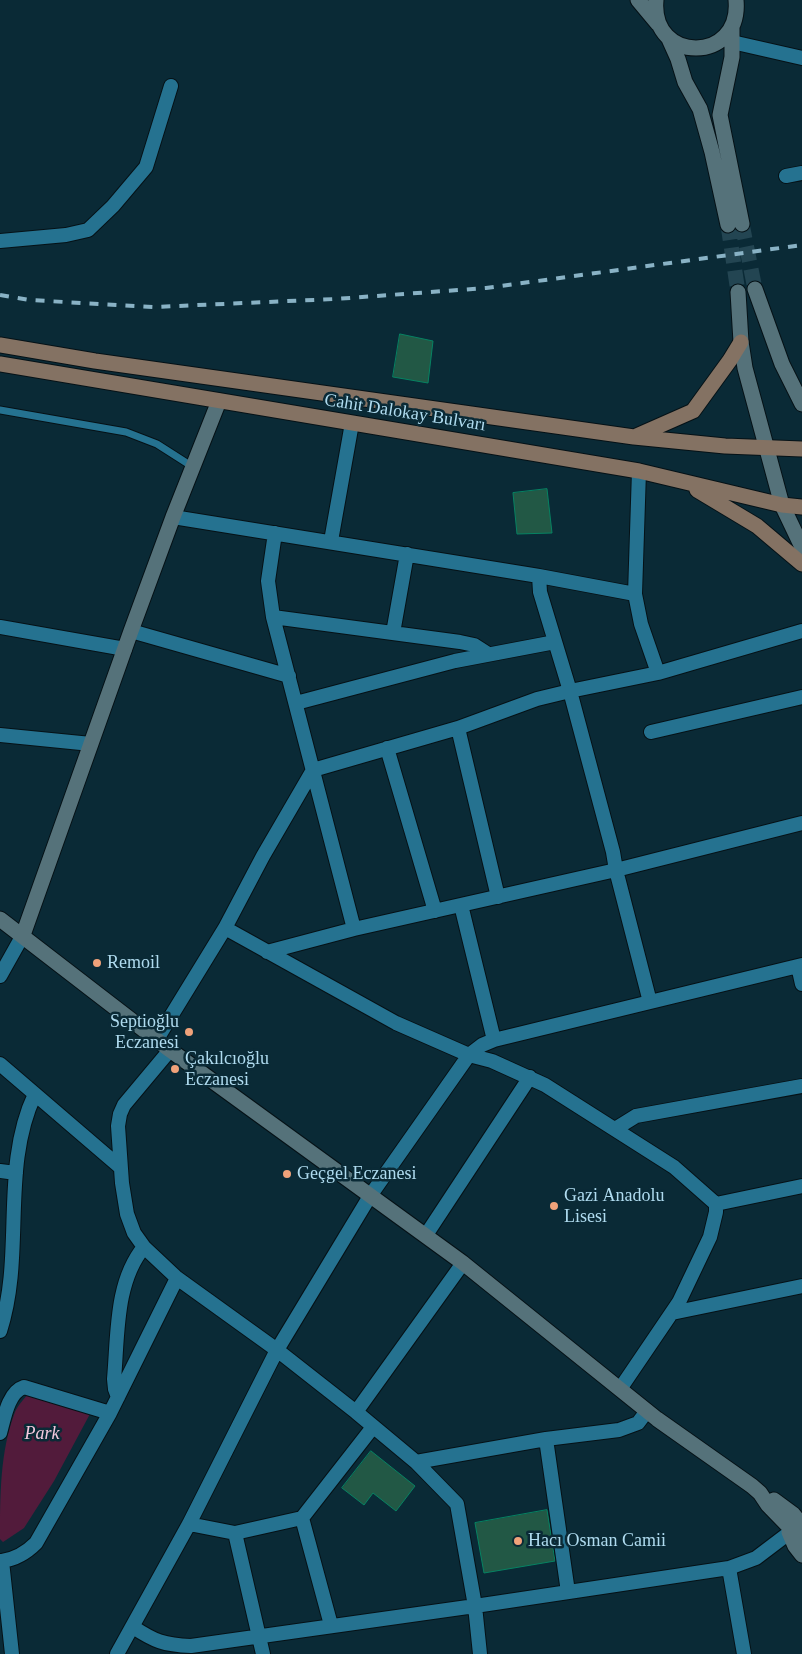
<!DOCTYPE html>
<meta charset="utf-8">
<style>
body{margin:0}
canvas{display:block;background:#0a2a36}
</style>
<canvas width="802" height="1654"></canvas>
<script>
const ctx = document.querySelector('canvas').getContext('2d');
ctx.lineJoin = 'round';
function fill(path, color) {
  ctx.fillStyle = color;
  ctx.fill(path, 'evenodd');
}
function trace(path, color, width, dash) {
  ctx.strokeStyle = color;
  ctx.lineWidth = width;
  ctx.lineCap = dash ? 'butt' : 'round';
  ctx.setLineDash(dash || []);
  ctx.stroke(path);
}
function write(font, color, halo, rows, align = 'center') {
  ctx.font = font + ' Georgia,serif';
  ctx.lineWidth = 5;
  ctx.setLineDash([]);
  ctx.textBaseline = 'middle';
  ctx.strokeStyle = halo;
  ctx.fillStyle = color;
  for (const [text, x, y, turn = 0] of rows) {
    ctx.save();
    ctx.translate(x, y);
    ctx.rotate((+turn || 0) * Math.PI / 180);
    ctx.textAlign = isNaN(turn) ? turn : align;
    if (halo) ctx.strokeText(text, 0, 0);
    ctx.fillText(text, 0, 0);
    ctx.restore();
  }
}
fill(new Path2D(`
 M29,1393L91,1412L54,1481L24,1528L3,1542L0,1539C0,1496 0,1451 15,1412C18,1405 24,1399 29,1393Z`), '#521b3b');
const building = new Path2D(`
 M400,334L433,341L428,383L393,377Z
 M547,489L552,533L517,534L513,493Z
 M371,1451L415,1486L396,1511L373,1493L364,1505L342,1488Z
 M547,1510L555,1561L484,1573L475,1523Z`);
fill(building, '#225845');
trace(building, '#068262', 1);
trace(new Path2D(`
 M742,224L755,289
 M728,225L738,292`), '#234552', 15, [15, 8]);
const lane = new Path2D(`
 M0,410L126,432L157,444L193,467`);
const street = new Path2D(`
 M732,42L802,58
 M786,176L802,173
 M0,241L66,235L88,230L113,206L146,167L171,86
 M639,471L635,594L641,624L658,673
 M173,517L539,576L635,594
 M275,533L268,581L273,617L354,929
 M331,541L352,423
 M539,576L540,592L570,691L613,852L616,870L650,1002
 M273,617L460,642L474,645L488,654
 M0,627L125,649
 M131,631L289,676
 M393,633L407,554
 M296,703L455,661L555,642
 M458,728L498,897
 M651,732L802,697
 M0,735L91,744
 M387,748L435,911
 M461,905L494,1040
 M225,928L396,1023L469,1055L492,1061L545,1085L674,1167L716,1204V1212L710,1237L679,1302L620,1389
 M267,952L354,929L616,870L802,823
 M798,966L802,984
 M0,976L23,935
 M157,1039L225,928L263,856L313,770L458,728L537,699L570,691L658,673L802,631
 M0,1064L120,1167
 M615,1129L636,1116L802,1086
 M0,1171L16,1173
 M716,1204L802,1186
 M426,1235L530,1077
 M672,1313L802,1286
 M0,1331C25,1254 0,1168 35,1094
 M118,1397L115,1389L114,1379C118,1335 115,1282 144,1247
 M356,1412L463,1263
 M0,1433C4,1419 8,1392 24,1387L110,1413
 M546,1439L568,1592
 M416,1462L546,1439L619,1430L638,1423L647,1411
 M302,1518L331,1625
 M189,1524L235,1533L302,1518L373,1427
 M235,1533L263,1654
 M0,1561H2L12,1654
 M2,1561C16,1559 26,1553 36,1543L110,1413L177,1278
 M729,1568L744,1654
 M133,1627C154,1641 164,1645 191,1646L475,1606L457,1504L416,1462L356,1412L277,1350L177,1278L144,1247L134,1233L127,1214L122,1183L118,1126L120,1114L124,1105L170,1050
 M117,1654L189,1524L277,1350L370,1196L469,1055L482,1045L494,1040L802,965
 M480,1654L475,1606L729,1568L756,1558L789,1533`);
const secondary = new Path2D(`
 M638,0L658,24
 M656,0C650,64 742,64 736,0
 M732,27V57L720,115L742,224
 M669,39L678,59L685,82L700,109L712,152L728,225
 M755,289L782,364L802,404
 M738,292L741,342L745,368L782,505L802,547
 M0,919L170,1050L463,1263L657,1419L752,1486L760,1493L768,1505L802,1540
 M23,935L131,631L173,517L219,401
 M774,1500L793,1514L802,1525
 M789,1532L795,1546L802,1555`);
const primary = new Path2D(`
 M0,345L95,361L634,437L725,446L802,449
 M0,364L639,471L782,505L802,507
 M634,437L693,411L730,360L741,342
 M697,490L757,526L802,564`);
trace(lane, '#051116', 9);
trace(street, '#051116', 16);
trace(secondary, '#051116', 17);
trace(primary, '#051116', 17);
trace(lane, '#257290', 7);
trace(street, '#257290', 14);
trace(secondary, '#55727a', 15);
trace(primary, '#847263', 15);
trace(new Path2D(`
 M0,295L29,300L154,307L335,299L486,288L802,245`), '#89b2c5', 4, [9, 9]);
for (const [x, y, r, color] of [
 [97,963,5,"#f0a27a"],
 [189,1032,5,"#f0a27a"],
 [175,1069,5,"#f0a27a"],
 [287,1174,5,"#f0a27a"],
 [554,1206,5,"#f0a27a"],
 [518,1541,5,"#f0a27a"]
]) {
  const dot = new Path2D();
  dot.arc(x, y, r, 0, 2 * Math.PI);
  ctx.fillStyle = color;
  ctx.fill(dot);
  trace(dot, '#0a2a36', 2);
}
write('18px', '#afdbef', '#0a2a36', [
 ["Cahit Dalokay Bulvarı",405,413,9]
]);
write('18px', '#afdbef', '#0a2a36', [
 ["Remoil",107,963],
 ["Septioğlu",179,1022,"right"],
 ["Eczanesi",179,1043,"right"],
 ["Çakılcıoğlu",185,1059],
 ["Eczanesi",185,1080],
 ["Geçgel Eczanesi",297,1174],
 ["Gazi Anadolu",564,1196],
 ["Lisesi",564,1217],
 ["Hacı Osman Camii",528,1541]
], 'left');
write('italic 18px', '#f4c9de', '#0a2a36', [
 ["Park",42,1434]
]);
</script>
